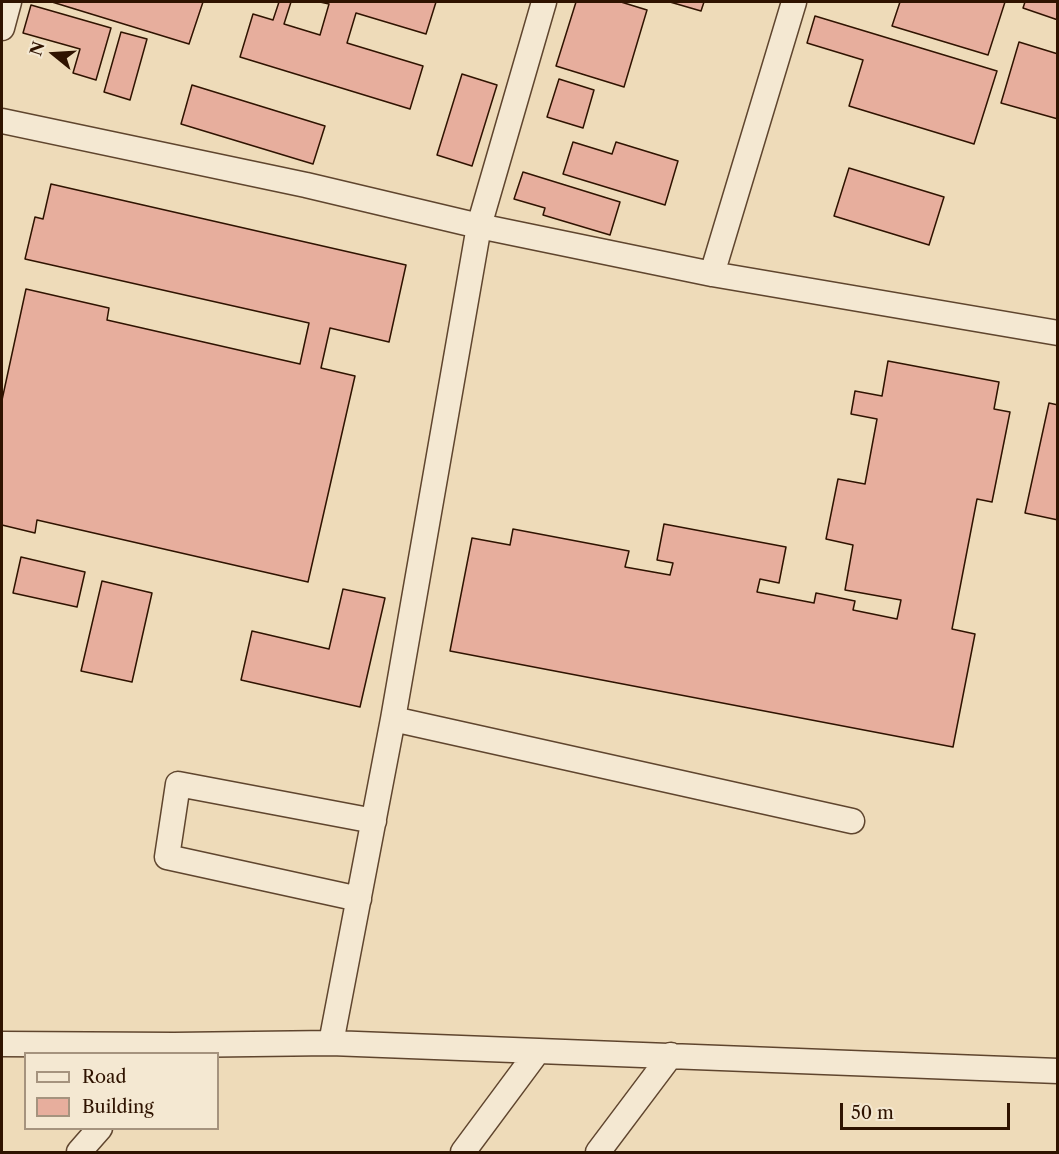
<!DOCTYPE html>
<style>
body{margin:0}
#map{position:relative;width:1059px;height:1154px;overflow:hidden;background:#eedbb9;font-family:"Libre Caslon Text",serif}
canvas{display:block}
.frame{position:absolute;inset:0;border:3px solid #2f1300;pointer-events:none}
.legend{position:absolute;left:24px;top:1052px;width:195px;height:78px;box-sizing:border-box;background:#f4e8d2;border:2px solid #a5937e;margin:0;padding:8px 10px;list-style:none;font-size:18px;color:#2f1300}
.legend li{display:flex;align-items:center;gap:12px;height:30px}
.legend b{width:30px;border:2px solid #a5937e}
.north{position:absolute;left:24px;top:24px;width:60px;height:60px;-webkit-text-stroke:4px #f4e8d2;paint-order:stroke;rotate:288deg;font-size:16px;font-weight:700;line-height:24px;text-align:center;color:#2f1300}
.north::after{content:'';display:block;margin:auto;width:21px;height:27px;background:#2f1300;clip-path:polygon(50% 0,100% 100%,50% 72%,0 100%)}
.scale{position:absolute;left:840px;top:1103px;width:170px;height:27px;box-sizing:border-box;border:3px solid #2f1300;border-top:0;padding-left:8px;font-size:18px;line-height:21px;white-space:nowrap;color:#2f1300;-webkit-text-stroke:4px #f4e8d2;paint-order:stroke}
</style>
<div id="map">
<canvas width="1059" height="1154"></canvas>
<div class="frame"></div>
<ul class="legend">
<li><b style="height:8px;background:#f4e8d2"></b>Road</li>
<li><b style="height:16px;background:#e7ae9d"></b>Building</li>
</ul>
<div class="north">N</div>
<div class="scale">50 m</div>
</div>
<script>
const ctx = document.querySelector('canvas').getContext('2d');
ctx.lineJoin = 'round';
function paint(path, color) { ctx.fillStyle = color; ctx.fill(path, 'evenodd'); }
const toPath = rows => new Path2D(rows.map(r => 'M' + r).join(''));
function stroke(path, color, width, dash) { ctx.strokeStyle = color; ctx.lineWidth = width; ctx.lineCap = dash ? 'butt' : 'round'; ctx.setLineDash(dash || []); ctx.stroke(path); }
const building = toPath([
 [52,2,203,2,189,44,52,2],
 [279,2,291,2,284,24,320,35,329,4,320,2,436,2,426,34,356,13,347,43,423,66,410,109,240,57,253,14,273,20,279,2],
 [576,2,621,2,647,10,624,87,556,66,576,2],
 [670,2,704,2,701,11,670,2],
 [900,2,1005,2,988,55,892,26,900,2],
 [1025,2,1058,2,1058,20,1023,8,1025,2],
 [31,5,111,28,96,80,73,73,80,49,23,33,31,5],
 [815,16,997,71,974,144,849,106,863,60,807,43,815,16],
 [121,32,147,39,130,100,104,92,121,32],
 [1019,42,1058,54,1058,119,1001,103,1019,42],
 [462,74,497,85,472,166,437,155,462,74],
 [559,79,594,90,583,128,547,117,559,79],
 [192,85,325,126,313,164,181,124,192,85],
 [573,142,612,154,616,142,678,161,665,205,563,174,573,142],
 [849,168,944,197,929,245,834,216,849,168],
 [523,172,620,202,610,235,543,215,545,208,514,199,523,172],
 [51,184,406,265,389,342,330,328,321,368,355,376,308,582,37,520,35,533,2,525,2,400,26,289,109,308,107,320,300,364,309,323,25,259,35,217,43,219,51,184],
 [888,361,999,382,994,409,1010,412,992,502,977,499,952,629,975,634,953,747,450,651,472,538,510,545,513,529,629,551,625,567,670,575,673,563,657,560,664,524,786,547,779,583,760,579,757,592,814,603,816,593,855,601,853,610,897,619,901,600,845,590,853,545,826,539,838,479,865,484,877,419,851,414,855,391,882,396,888,361],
 [1049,403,1058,405,1058,520,1025,513,1049,403],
 [21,557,85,572,77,607,13,593,21,557],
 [102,581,152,593,132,682,81,671,102,581],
 [343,589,385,598,360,707,241,680,252,631,329,649,343,589]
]);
paint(building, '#e7ae9d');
stroke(building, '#2f1300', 1.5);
const minor = toPath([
 [2,28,9,2],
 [2,121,306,185,479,226,712,274,1058,333],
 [712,274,794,2],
 [393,719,852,821],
 [359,899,167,857,178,784,374,821],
 [331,1043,393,719,479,226,544,2],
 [2,1044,174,1045,331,1043,1058,1071],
 [79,1152,100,1128],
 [463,1152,538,1051],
 [598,1152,671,1055]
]);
stroke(minor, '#5f452e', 27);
stroke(minor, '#f4e8d2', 24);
</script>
